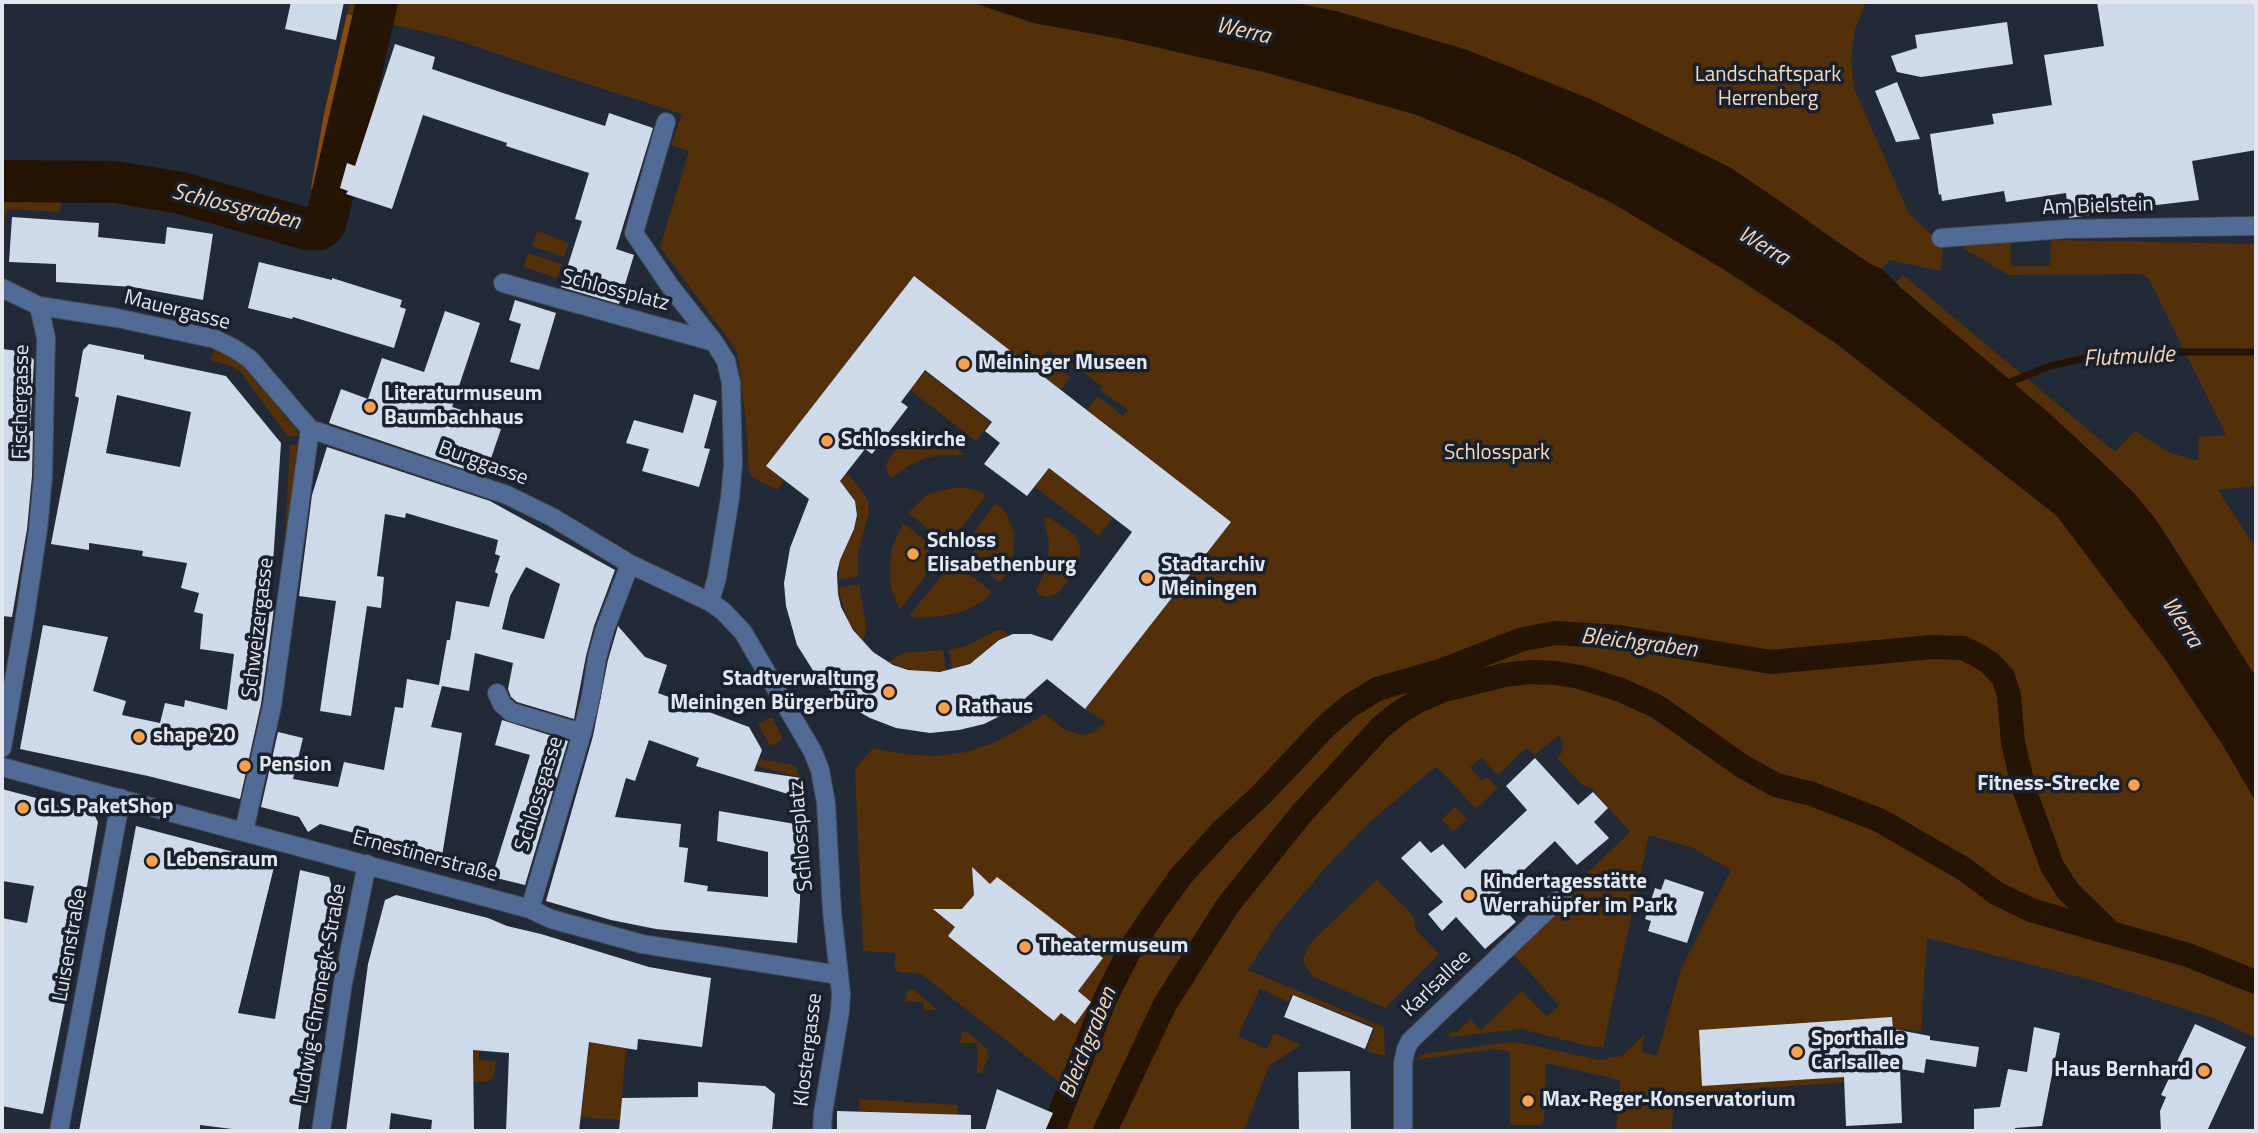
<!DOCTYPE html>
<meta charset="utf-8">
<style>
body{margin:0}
#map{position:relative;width:2258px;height:1133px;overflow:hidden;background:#222a37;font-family:"Titillium Web",sans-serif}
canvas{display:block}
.frame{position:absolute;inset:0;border:4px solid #e1e6ef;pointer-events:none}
</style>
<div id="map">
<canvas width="2258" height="1133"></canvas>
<div class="frame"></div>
</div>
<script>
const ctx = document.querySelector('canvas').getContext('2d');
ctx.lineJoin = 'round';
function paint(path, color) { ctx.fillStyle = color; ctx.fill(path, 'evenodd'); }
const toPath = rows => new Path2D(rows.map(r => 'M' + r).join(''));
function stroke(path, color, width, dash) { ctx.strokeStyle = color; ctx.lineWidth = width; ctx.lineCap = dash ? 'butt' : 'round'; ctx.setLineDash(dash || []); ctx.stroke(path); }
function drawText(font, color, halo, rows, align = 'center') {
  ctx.font = font + ' "Titillium Web",sans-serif'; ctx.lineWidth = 7; ctx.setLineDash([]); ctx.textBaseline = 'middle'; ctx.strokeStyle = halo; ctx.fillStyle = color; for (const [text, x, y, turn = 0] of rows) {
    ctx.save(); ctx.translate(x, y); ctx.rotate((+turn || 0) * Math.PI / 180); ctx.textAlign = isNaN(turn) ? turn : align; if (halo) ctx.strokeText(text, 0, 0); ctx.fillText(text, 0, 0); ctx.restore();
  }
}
paint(toPath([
 [350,2,971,2,1034,23,1121,39,1264,72,1414,114,1515,155,1614,204,1728,272,1837,344,2056,515,2050,414,1902,289,1896,282,1903,275,2115,452,2135,431,2168,452,2198,461,2199,437,2226,435,2149,279,2142,274,2009,275,1964,249,1971,240,2011,240,2011,266,2050,266,2051,240,2256,244,2256,486,2218,490,2256,548,2256,1038,2216,1019,2095,981,1927,938,1921,1032,1904,1029,1897,1078,1676,1095,1671,1131,1616,1131,1620,1080,1546,1063,1544,1118,1542,1125,1510,1125,1510,1052,1494,1049,1415,1060,1424,1054,1509,1042,1521,1043,1600,1060,1622,1056,1645,1034,1641,1052,1657,1056,1681,969,1731,870,1693,848,1649,835,1603,1047,1592,1047,1521,1029,1450,1037,1449,1033,1457,1032,1470,1019,1481,1030,1522,991,1547,1017,1559,1005,1513,954,1570,902,1570,889,1630,832,1591,788,1582,785,1557,758,1562,752,1563,744,1559,735,1535,755,1526,748,1498,775,1482,758,1470,767,1482,781,1487,777,1498,788,1476,809,1437,767,1430,771,1369,823,1327,866,1277,925,1248,970,1384,1027,1385,1056,1366,1051,1375,1027,1292,994,1288,1002,1260,988,1238,1036,1267,1049,1274,1033,1301,1045,1269,1066,1244,1131,1045,1131,1062,1084,921,974,899,972,895,968,895,953,863,951,855,769,873,748,901,754,935,756,967,752,998,741,1045,714,1065,730,1083,735,1094,732,1106,722,1085,709,1231,522,1087,410,1097,396,1123,416,1128,410,1101,390,1103,387,1077,368,1075,370,1048,350,1044,357,1070,377,1061,390,914,276,766,466,784,481,777,490,752,477,749,473,746,422,737,351,660,247,689,151,671,145,682,114,532,66,455,39,347,14],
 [1292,2,1866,2,1855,30,1851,58,1854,88,1909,214,1943,245,1941,271,1890,260,1882,269,1872,265,1731,168,1590,99,1467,50,1339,12],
 [2,169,124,170,166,174,229,187,224,228,186,215,133,206,62,199,60,212,7,209,2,232],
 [537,231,569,243,564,257,532,246],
 [528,253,562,264,557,278,524,267],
 [215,350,247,367,300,435,288,437,240,371,228,365,210,360],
 [925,371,990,422,976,441,910,390],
 [919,428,926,428,944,439,965,455,940,455,925,458,910,465,893,477,890,477,886,467,887,462,904,439,914,430],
 [302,443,290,538,285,537,290,445],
 [1049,468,1113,518,1099,536,1035,487],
 [847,473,863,492,868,501,869,512,858,552,858,577,838,579,840,560,854,530,858,515,855,500,840,481],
 [952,488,964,488,978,491,986,496,959,531,948,530,936,535,908,513,928,494],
 [996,503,1006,513,1014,533,1013,555,1006,575,1000,582,972,562,974,551,969,539],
 [1048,517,1075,535,1081,550,1079,566,1067,582,1058,593,1048,597,1039,595,1036,591,1048,563,1049,542,1044,519],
 [903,523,930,544,929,555,933,566,900,610,891,588,890,563,892,548],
 [965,571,992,592,983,601,965,611,944,616,921,618,909,616,943,574,953,575],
 [859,585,866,625,865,636,862,641,847,619,838,587],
 [998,630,1004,631,1008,635,998,640,970,664,952,670,949,650,966,646],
 [943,650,946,671,924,672,907,669,888,662,904,653],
 [772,717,783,739,770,746,758,724],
 [760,759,792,765,796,767,800,777,757,766],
 [1455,807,1467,819,1453,832,1442,819],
 [1377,880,1410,912,1414,918,1415,929,1439,954,1385,1008,1313,977,1304,963,1304,956,1313,940],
 [911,989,914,990,938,1010,924,1010,923,1002,905,1002,907,991],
 [962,1032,967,1032,987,1049,988,1058,982,1073,977,1073,977,1043,960,1043],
 [590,1042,626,1048,620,1120,581,1117],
 [460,1049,479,1050,479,1060,496,1062,495,1070,492,1079,486,1082,473,1082],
 [859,1099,958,1105,957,1115,859,1111]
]), '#532f0a');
paint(toPath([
 [347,14,367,18,324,199,317,197,311,188,324,114]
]), '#844b0a');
paint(toPath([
 [971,2,1292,2,1339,12,1467,50,1590,99,1731,168,1787,206,1834,240,1872,265,1882,269,1902,289,2050,414,2104,464,2133,492,2157,521,2256,677,2256,802,2222,744,2165,659,2056,515,1837,344,1728,272,1614,204,1515,155,1414,114,1264,72,1121,39,1034,23]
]), '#251303');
stroke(toPath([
 [2003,385,2050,366,2090,357,2185,352,2256,352]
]), '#251303', 7);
stroke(toPath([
 [1053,1131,1105,999,1131,948,1153,915,1181,876,1221,832,1262,794,1325,727,1348,707,1377,689,1443,670,1523,639,1556,633,1619,637,1771,662,1932,647,1963,648,1977,655,1990,663,2003,677,2009,695,2013,743,2024,789,2052,866,2068,891,2111,933,2188,955,2256,982],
 [1105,1131,1165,1004,1228,905,1302,813,1381,727,1400,712,1418,701,1444,690,1504,675,1531,672,1556,673,1580,677,1621,690,1658,707,1742,766,1776,785,1812,794,1879,820,1964,869,1996,893,2031,910,2106,932]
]), '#251303', 24);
stroke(toPath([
 [2,181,114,182,181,193,307,229,319,229,325,224,331,201,377,2]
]), '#251303', 42);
paint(toPath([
 [291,2,344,2,336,40,285,29],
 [2097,2,2256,2,2256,150,2192,161,2199,200,2089,213,2090,215,2069,218,2066,193,2006,202,2004,191,1942,201,1941,194,1939,195,1930,134,1994,124,1992,114,2052,105,2044,55,2104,46],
 [2007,22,2013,64,1921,77,1897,72,1891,56,1917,48,1915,35],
 [395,44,435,57,432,69,503,93,605,126,609,113,653,128,616,249,634,255,619,304,561,287,582,221,575,219,589,173,506,146,507,143,423,115,392,209,346,194,348,191,340,188,347,163,355,166],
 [1897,82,1920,139,1896,142,1875,91],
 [12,217,99,223,98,237,165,244,167,227,213,234,203,300,133,287,56,282,56,264,9,262],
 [259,262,332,280,332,278,402,300,400,307,406,309,394,348,293,317,292,319,248,308],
 [914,276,1231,522,1085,709,1047,679,1012,710,984,724,959,730,930,733,896,728,870,718,840,701,814,672,797,645,786,606,784,583,790,548,809,499,766,466],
 [925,370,992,422,985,431,1000,443,984,464,1027,496,1049,468,1132,532,1052,641,1031,634,1013,634,999,640,970,664,940,672,908,670,893,665,873,652,853,630,841,607,838,594,837,573,840,560,854,529,857,515,855,501,840,481,865,449,872,454,908,407,901,402],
 [515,300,556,313,539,370,510,362,521,324,509,320],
 [445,311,480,323,452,407,499,422,497,428,501,429,485,476,329,423,341,389,368,399,382,358,424,372],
 [89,344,144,355,144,359,226,376,281,443,270,608,274,608,261,704,240,799,148,776,20,749,43,625,108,637,93,691,126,701,122,715,160,723,165,703,184,707,185,700,227,710,234,654,200,649,203,614,194,612,199,593,181,588,187,563,142,556,143,551,89,543,89,550,51,544,79,398,75,396,83,350],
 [117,395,191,412,180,467,106,453],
 [2,349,26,352,34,360,30,431,33,431,32,476,27,529,12,617,2,616],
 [694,394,717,401,704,448,710,449,699,487,642,471,649,449,626,443,634,420,683,433],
 [327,447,490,501,615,570,594,626,586,656,574,719,517,702,511,697,508,689,513,663,475,653,469,691,442,686,431,727,462,733,442,856,320,824,308,832,299,817,261,807,278,732,303,738,293,779,338,787,344,762,384,770,395,707,403,708,407,679,439,685,447,640,450,640,456,601,489,607,498,574,495,572,500,556,495,554,498,540,406,513,405,518,385,514,377,576,384,577,381,608,367,606,351,716,320,711,336,601,299,596,312,495],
 [526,567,560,584,544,639,502,629,510,596],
 [618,626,645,657,667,665,658,693,749,727,762,750,754,771,801,778,801,798,696,766,699,758,649,740,635,781,626,778,615,817,681,824,679,847,688,848,684,882,708,886,707,891,768,897,768,852,717,841,719,811,801,825,800,900,797,943,656,929,611,920,546,901,593,736,608,660],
 [502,720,568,741,525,885,492,877,530,755,495,745],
 [1535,758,1578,805,1593,792,1608,808,1594,822,1609,838,1577,865,1555,841,1494,898,1516,922,1485,949,1456,917,1442,931,1428,914,1443,902,1401,858,1420,841,1431,853,1443,844,1465,869,1527,810,1506,786],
 [2,789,93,813,98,822,79,933,43,1114,2,1106,2,918,27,923,34,886,2,881],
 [136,826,275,863,238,1013,275,1019,300,870,329,877,332,887,298,1131,248,1131,200,1125,200,1131,79,1131],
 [972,867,990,884,997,877,1103,958,1078,991,1091,1002,1075,1024,1061,1013,1054,1021,948,936,955,927,933,909,962,909,974,895],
 [1665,879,1704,892,1687,943,1648,931,1651,921,1645,919,1655,888,1661,890],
 [396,895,488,918,507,926,541,934,649,967,711,978,702,1047,638,1039,637,1050,589,1042,579,1131,506,1131,509,1053,473,1050,474,1131,431,1131,432,1120,391,1113,389,1131,346,1131,368,964,385,900],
 [1293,995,1373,1028,1365,1049,1284,1017],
 [1892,1017,1893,1029,1930,1036,1930,1040,1979,1047,1976,1067,1926,1059,1924,1073,1900,1069,1902,1123,1846,1126,1844,1077,1702,1086,1699,1030],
 [2195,1024,2246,1047,2207,1131,2161,1131,2160,1111,2166,1097,2161,1095],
 [2034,1027,2060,1033,2042,1126,2015,1128,2015,1131,1974,1131,1974,1109,2000,1107,2008,1069,2027,1072],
 [1350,1071,1351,1129,1299,1129,1298,1072],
 [698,1082,765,1086,775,1094,772,1131,619,1131,622,1098,698,1097],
 [997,1089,1053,1113,1045,1131,985,1131],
 [837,1111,971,1115,971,1131,837,1131]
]), '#ced9ea');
const street = toPath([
 [666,122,634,233,670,286,714,342,726,361,731,383,733,464,730,498,717,577,710,602],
 [1941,238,2066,229,2256,226],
 [503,283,714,342],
 [2,288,39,306,117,318,215,339,233,348,250,359,310,429],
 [310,429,507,495,552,517,630,564,710,602,723,611,743,632,813,752,820,770,826,803,832,912,841,993,840,1011,823,1113,822,1131],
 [497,693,502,704,511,712,582,733],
 [2,748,24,623,38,530,43,477,46,338,39,306],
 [2,767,530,909,551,919,642,944,839,975],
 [244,831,272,706,310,429],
 [530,909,582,733,591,696,597,658,605,629,630,564],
 [59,1131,121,798],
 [321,1131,343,983,367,864],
 [1403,1131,1403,1063,1406,1049,1410,1041,1562,896]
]);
stroke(street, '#414854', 20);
stroke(street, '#516b96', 18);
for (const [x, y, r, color] of [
 [964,364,7,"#f9a04c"],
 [370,407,7,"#f9a04c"],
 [827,441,7,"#f9a04c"],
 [913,554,7,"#f9a04c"],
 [1147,578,7,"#f9a04c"],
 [889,692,7,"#f9a04c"],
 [944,708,7,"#f9a04c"],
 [139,737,7,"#f9a04c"],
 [245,766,7,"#f9a04c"],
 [2134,785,7,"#f9a04c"],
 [23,808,7,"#f9a04c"],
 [152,861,7,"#f9a04c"],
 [1469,895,7,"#f9a04c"],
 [1025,947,7,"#f9a04c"],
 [1797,1052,7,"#f9a04c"],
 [2204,1071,7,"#f9a04c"],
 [1528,1101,7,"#f9a04c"]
]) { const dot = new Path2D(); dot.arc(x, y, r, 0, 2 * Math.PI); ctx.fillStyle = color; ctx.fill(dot); stroke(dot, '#19212d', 2.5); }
drawText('21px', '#fcd9bd', '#19212d', [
 ["Landschaftspark",1768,76],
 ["Herrenberg",1768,100],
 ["Schlosspark",1497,454]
]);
drawText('21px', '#e1e6ef', '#19212d', [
 ["Am Bielstein",2098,207,-2],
 ["Schlossplatz",615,291,15],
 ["Mauergasse",177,311,14],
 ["Fischergasse",22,402,-89],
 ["Burggasse",483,464,20],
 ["Schweizergasse",259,628,-83],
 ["Schlossgasse",540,794,-73],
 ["Schlossplatz",802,836,-95],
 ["Ernestinerstraße",425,857,15],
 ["Luisenstraße",71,945,-80],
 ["Karlsallee",1437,984,-44],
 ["Ludwig-Chronegk-Straße",321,994,-80],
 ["Klostergasse",809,1050,-83]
]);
drawText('bold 21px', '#e1e6ef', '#19212d', [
 ["Meininger Museen",978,364],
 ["Literaturmuseum",384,395],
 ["Baumbachhaus",384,419],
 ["Schlosskirche",841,441],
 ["Schloss",927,542],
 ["Elisabethenburg",927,566],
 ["Stadtarchiv",1161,566],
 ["Meiningen",1161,590],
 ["Stadtverwaltung",875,680,"right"],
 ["Meiningen Bürgerbüro",875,704,"right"],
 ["Rathaus",958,708],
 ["shape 20",153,737],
 ["Pension",259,766],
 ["Fitness-Strecke",2120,785,"right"],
 ["GLS PaketShop",37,808],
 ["Lebensraum",166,861],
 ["Kindertagesstätte",1483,883],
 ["Werrahüpfer im Park",1483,907],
 ["Theatermuseum",1039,947],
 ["Sporthalle",1811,1040],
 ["Carlsallee",1811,1064],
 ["Haus Bernhard",2190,1071,"right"],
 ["Max-Reger-Konservatorium",1542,1101]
], 'left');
drawText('italic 23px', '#f8d5b9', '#19212d', [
 ["Werra",1243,32,13],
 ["Schlossgraben",236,208,14],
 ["Werra",1763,247,31],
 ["Flutmulde",2129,358,-3],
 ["Werra",2181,623,57],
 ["Bleichgraben",1639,644,7],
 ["Bleichgraben",1089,1043,-68]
]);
</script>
